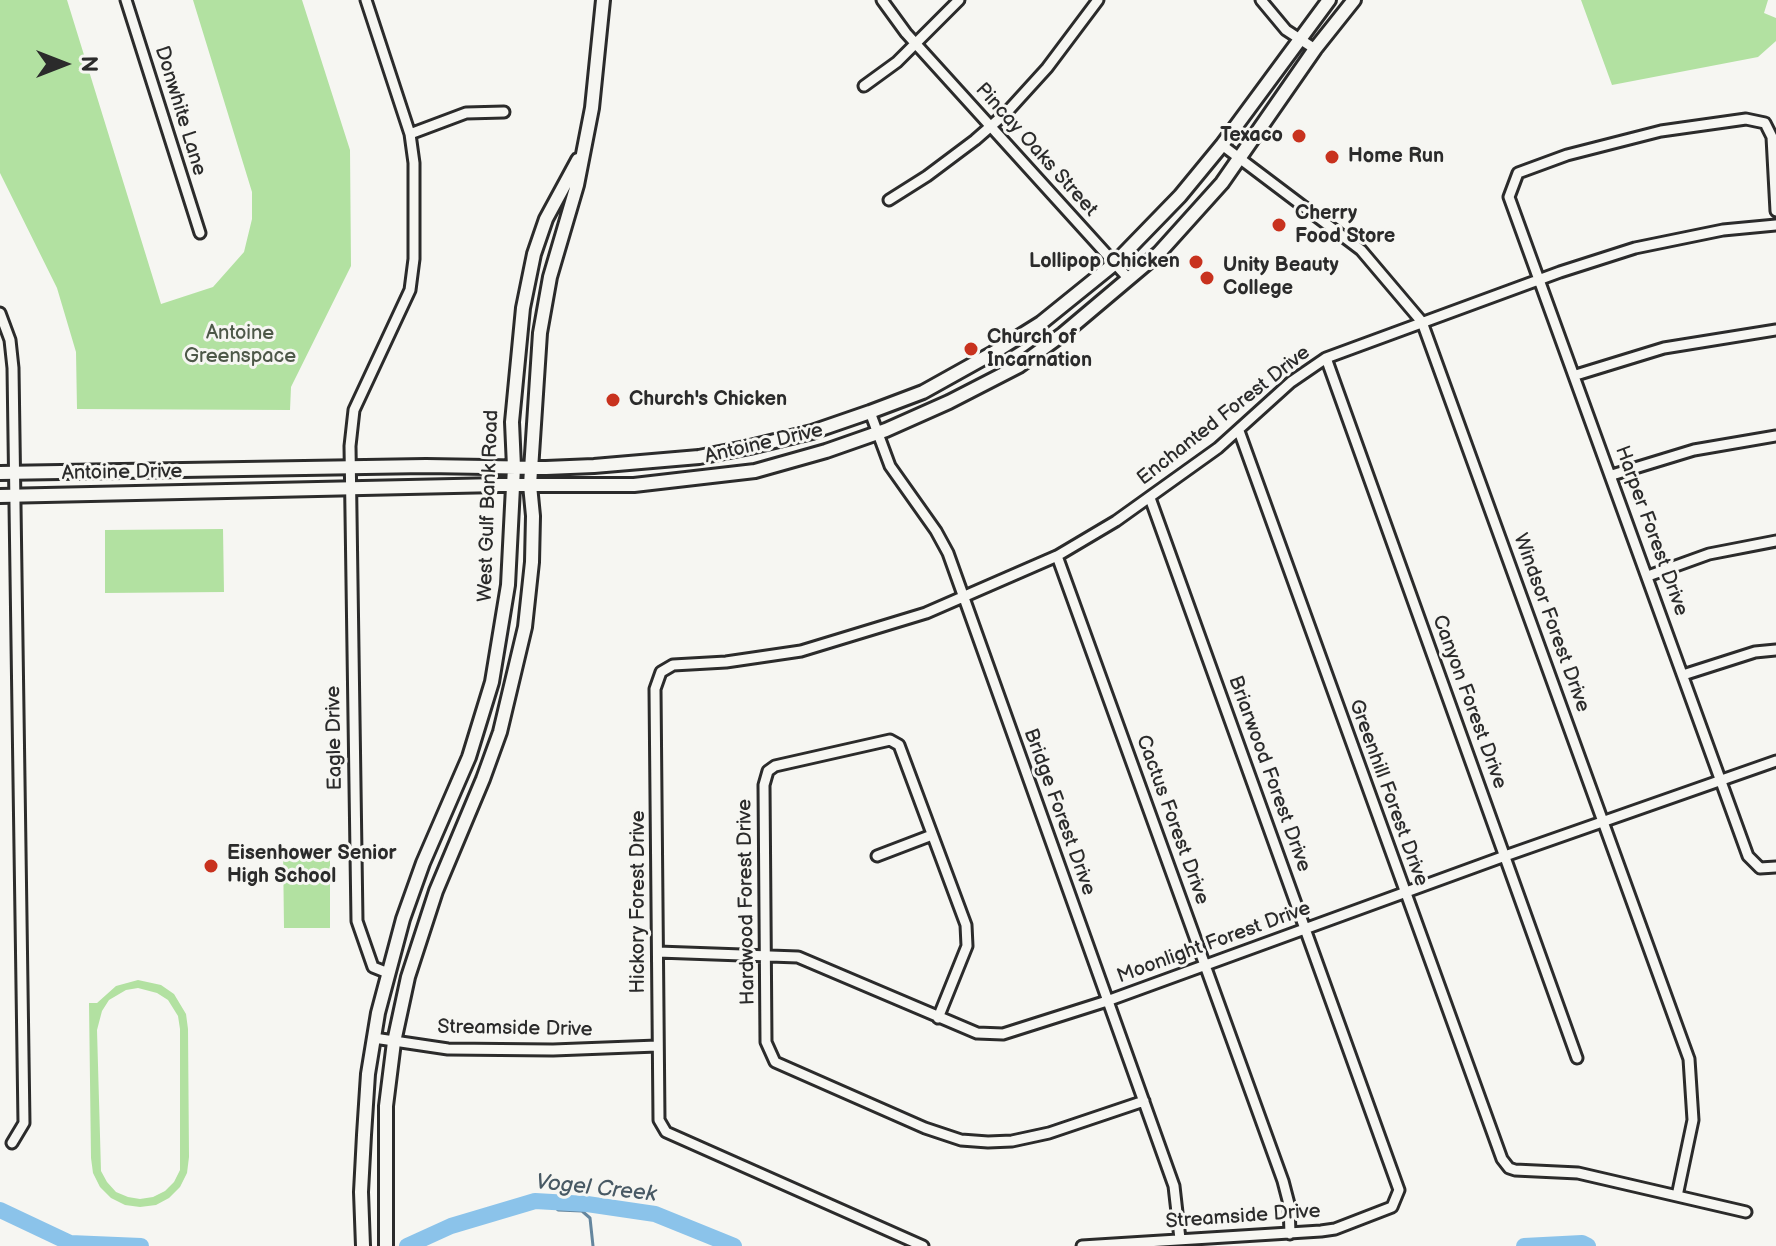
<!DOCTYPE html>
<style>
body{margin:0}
#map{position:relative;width:1776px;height:1246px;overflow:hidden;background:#f6f6f2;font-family:"Balsamiq Sans",sans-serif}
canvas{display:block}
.north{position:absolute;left:24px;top:24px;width:80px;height:80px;-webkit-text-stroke:6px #f6f6f2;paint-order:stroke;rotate:90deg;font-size:22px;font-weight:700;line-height:32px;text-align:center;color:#2b2b2b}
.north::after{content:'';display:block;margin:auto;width:28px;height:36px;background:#2b2b2b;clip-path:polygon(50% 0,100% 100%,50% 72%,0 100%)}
</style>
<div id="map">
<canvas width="1776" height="1246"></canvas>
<div class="north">N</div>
</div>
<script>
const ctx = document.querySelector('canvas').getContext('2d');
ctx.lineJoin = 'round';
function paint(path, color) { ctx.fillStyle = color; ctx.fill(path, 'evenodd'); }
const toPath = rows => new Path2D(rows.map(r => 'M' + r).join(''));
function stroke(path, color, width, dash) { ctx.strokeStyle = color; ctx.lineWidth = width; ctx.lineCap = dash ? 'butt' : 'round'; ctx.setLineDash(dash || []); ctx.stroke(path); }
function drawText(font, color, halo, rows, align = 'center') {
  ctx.font = font + ' "Balsamiq Sans",sans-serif'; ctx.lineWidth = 6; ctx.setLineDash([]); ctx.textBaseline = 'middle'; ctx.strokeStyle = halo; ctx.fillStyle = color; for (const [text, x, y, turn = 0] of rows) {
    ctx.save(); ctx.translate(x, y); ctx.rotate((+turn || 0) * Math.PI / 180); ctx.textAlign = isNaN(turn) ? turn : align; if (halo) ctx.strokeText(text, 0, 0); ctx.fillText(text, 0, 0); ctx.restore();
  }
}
paint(toPath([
 [0,0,67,0,161,304,213,287,244,252,252,219,252,192,193,0,302,0,350,150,351,266,291,387,290,410,77,409,76,352,57,288,0,173],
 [1581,0,1768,0,1764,13,1776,18,1776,41,1758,57,1612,85],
 [223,529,224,592,105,593,105,530],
 [330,847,330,928,284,928,283,848],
 [138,980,161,985,174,994,186,1014,188,1029,189,1157,187,1173,180,1187,169,1198,156,1205,140,1207,125,1205,111,1198,100,1187,93,1173,91,1158,89,1003,97,1003,116,986],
 [138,988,157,993,168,1000,178,1016,180,1029,180,1170,174,1182,165,1191,153,1197,140,1199,128,1197,116,1192,107,1182,101,1171,97,1030,102,1011,109,1000,126,990]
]), '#b2e1a1');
stroke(toPath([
 [549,1202,558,1210,582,1211,590,1218,593,1246]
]), '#65869e', 3);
stroke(toPath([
 [0,1210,70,1243,141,1246],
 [407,1246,451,1226,535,1201,587,1204,655,1214,734,1246],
 [1524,1246,1582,1243,1588,1246]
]), '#8bc3ea', 16);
const street = toPath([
 [126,0,200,233],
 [366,0,410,134,414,163,414,259,410,290,354,410,350,446,357,921,373,967,388,973],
 [882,0,906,33,1128,278],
 [1261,0,1286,30,1315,49],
 [864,86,897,62,959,0],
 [410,134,466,113,504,112],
 [1222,145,1361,250,1422,322,1689,1059,1693,1120,1677,1196],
 [889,200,927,176,975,140,1007,112,1047,68,1098,0],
 [1776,211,1772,137,1765,123,1746,119,1661,131,1567,155,1518,173,1509,197,1748,856,1760,868,1776,867],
 [0,313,10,340,13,368,24,1123,12,1143],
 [1326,358,1577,1058],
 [1576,375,1664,348,1776,330],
 [870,412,890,466,936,531,948,553,1174,1186,1180,1239],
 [1239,431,1502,1159,1509,1168,1515,1170,1578,1173,1746,1212],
 [1612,475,1694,450,1776,436],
 [1057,556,1283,1181,1289,1204,1290,1234],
 [1648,576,1709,554,1776,541],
 [1683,675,1755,652,1776,650],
 [877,856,932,835],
 [658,952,798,957,977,1033,1003,1034,1107,1001,1505,856,1776,761],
 [938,1018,967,946,966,925,899,745,890,740,775,766,768,771,764,785,766,1042,775,1062,925,1128,961,1140,988,1142,1012,1141,1049,1133,1144,1101],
 [374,1038,448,1049,553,1050,657,1046],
 [923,1246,666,1132,659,1120,655,689,661,672,673,665,726,662,801,651,926,613,1057,556,1116,521,1218,448,1291,382,1326,358,1560,272,1635,248,1723,230,1776,225],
 [1082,1246,1321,1231,1335,1229,1392,1207,1399,1190,1150,498]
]);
const secondary = toPath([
 [0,473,426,466,546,468,594,466,699,457,750,447,812,432,870,412,923,392,993,353,1041,323,1114,264,1180,196,1222,145,1329,0],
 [0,496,499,485,634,485,755,471,826,451,886,430,949,402,1019,366,1063,334,1159,253,1222,183,1315,49,1354,0],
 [363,1246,361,1192,364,1135,368,1074,378,1013,403,919,423,863,469,757,492,682,508,585,514,467,512,422,523,308,534,254,546,219,578,160],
 [386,1246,386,1106,394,1042,408,977,436,891,483,779,500,732,525,627,532,562,533,516,530,485,540,333,550,277,577,185,592,108,603,0]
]);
stroke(street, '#2b2b2b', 15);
stroke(secondary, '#2b2b2b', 18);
stroke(street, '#f6f6f2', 9);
stroke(secondary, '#f6f6f2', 12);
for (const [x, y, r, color] of [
 [1299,136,8,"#c8321e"],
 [1332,157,8,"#c8321e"],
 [1279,225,8,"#c8321e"],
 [1196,262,8,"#c8321e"],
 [1207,278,8,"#c8321e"],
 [971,349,8,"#c8321e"],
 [613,400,8,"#c8321e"],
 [211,866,8,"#c8321e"]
]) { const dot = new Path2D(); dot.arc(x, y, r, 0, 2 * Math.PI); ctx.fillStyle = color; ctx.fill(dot); stroke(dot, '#f6f6f2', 3); }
drawText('20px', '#2b2b2b', '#f6f6f2', [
 ["Donwhite Lane",180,111,73],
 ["Pincay Oaks Street",1036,150,48],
 ["Enchanted Forest Drive",1224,416,-38],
 ["Antoine Drive",764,444,-13],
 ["Antoine Drive",122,473,-1],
 ["West Gulf Bank Road",489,506,-88],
 ["Harper Forest Drive",1651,531,70],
 ["Windsor Forest Drive",1551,623,70],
 ["Canyon Forest Drive",1469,702,70],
 ["Eagle Drive",335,738,-91],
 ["Briarwood Forest Drive",1269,774,70],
 ["Greenhill Forest Drive",1388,793,70],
 ["Bridge Forest Drive",1059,812,70],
 ["Cactus Forest Drive",1172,820,70],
 ["Hickory Forest Drive",639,902,-90],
 ["Hardwood Forest Drive",747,902,-91],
 ["Moonlight Forest Drive",1214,943,-20],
 ["Streamside Drive",515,1029,1],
 ["Streamside Drive",1243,1217,-4]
]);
drawText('bold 20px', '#2b2b2b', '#f6f6f2', [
 ["Texaco",1283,136,"right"],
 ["Home Run",1348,157],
 ["Cherry",1295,214],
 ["Food Store",1295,237],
 ["Lollipop Chicken",1180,262,"right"],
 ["Unity Beauty",1223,266],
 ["College",1223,289],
 ["Church of",987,338],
 ["Incarnation",987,361],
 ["Church's Chicken",629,400],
 ["Eisenhower Senior",227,854],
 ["High School",227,877]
], 'left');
drawText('20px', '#4d5848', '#f6f6f2', [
 ["Antoine",240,334],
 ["Greenspace",240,357]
]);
drawText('italic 22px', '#485964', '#f6f6f2', [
 ["Vogel Creek",596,1189,6]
]);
</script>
